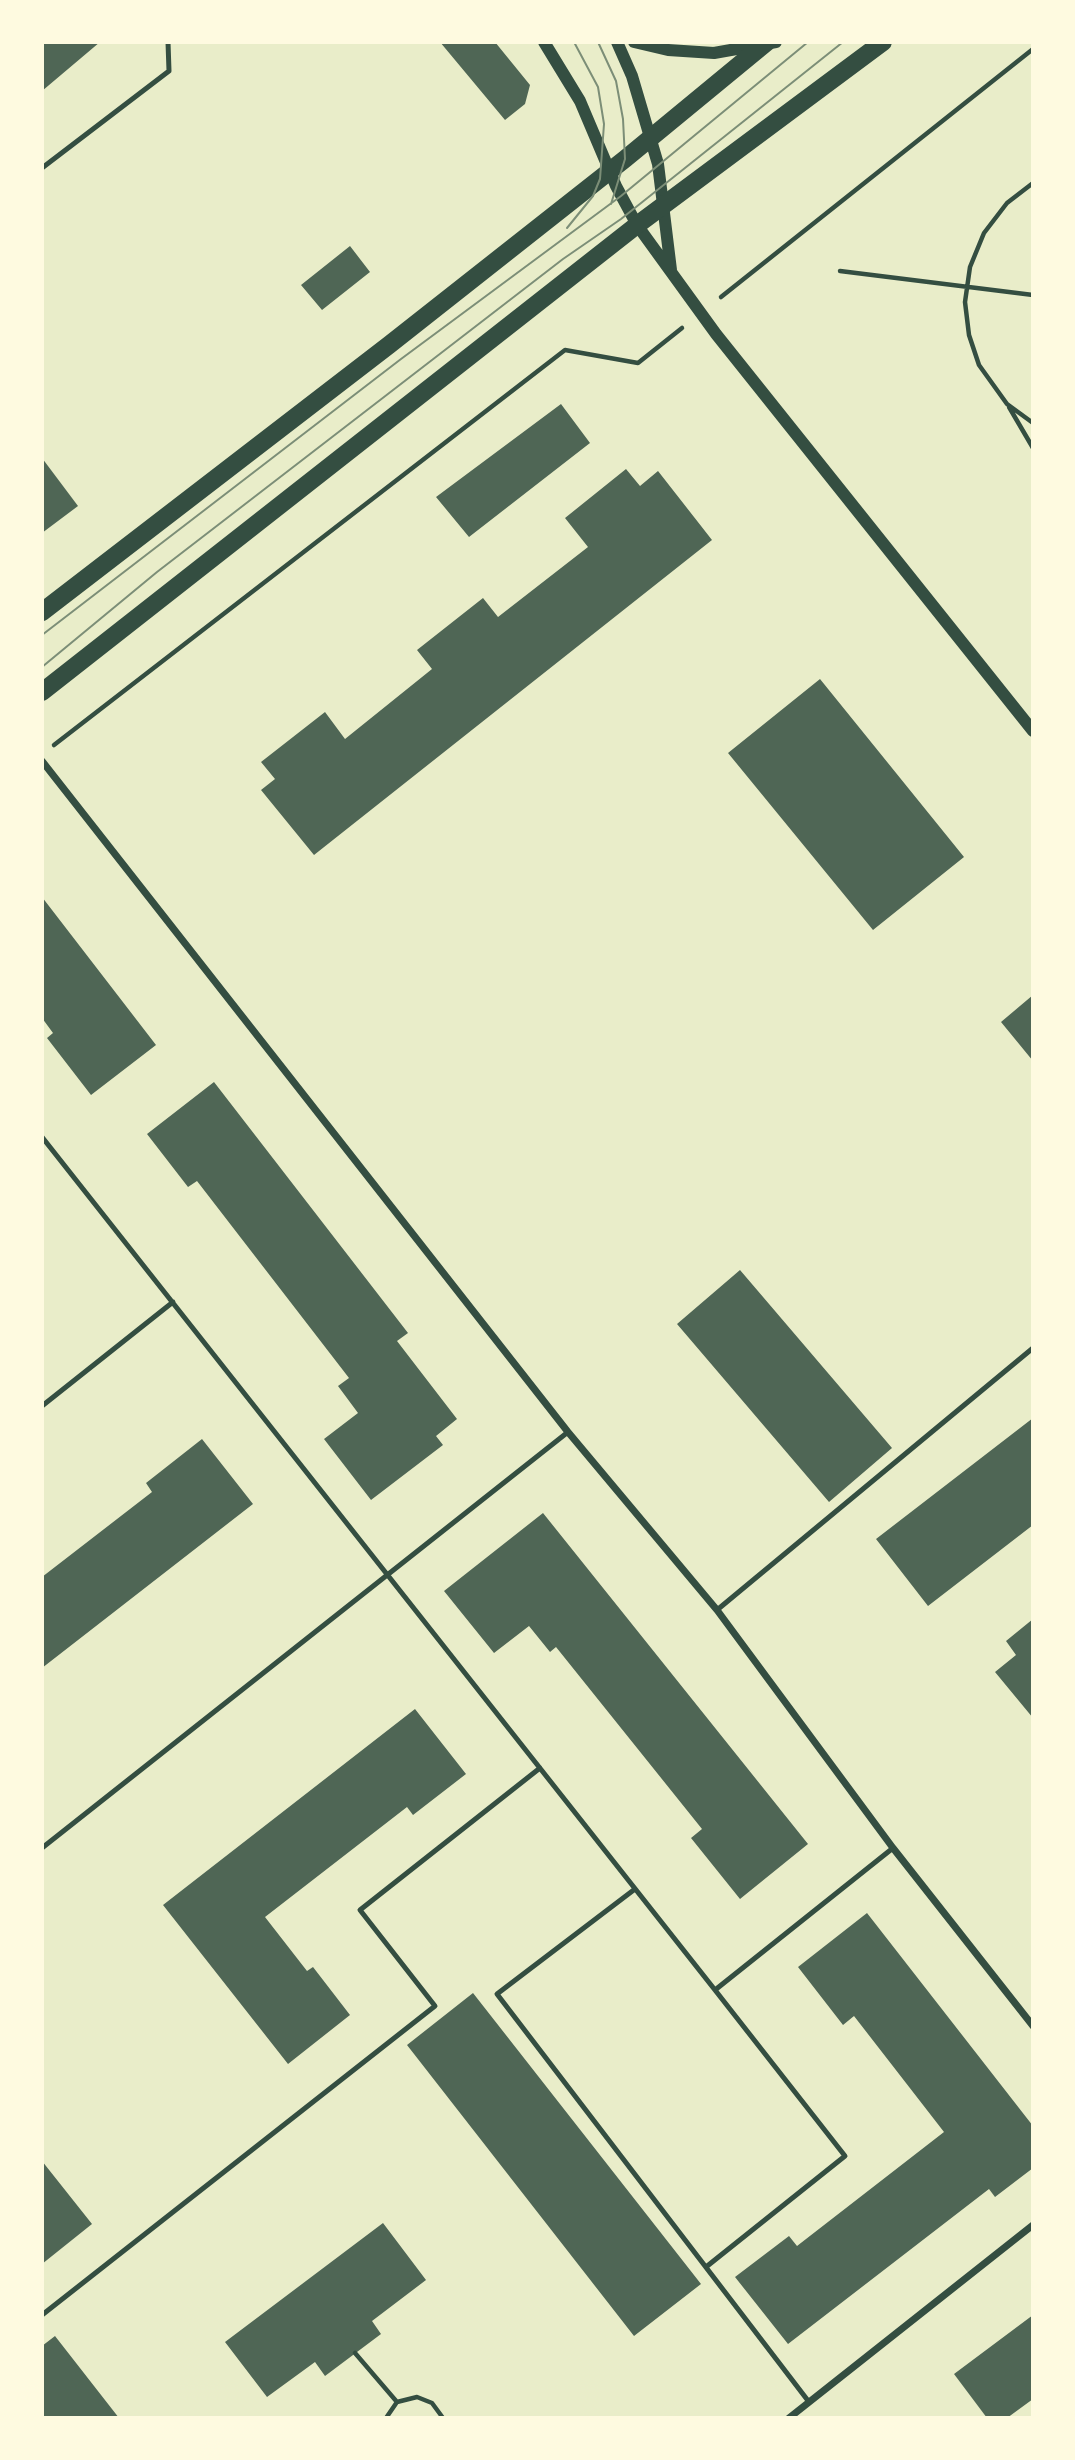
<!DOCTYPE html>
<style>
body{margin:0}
#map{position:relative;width:1075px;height:2460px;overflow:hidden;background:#e9edc9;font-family:"Nunito Sans",sans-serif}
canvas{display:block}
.frame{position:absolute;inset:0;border:44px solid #fefae0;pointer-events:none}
</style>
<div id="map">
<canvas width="1075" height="2460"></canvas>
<div class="frame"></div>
</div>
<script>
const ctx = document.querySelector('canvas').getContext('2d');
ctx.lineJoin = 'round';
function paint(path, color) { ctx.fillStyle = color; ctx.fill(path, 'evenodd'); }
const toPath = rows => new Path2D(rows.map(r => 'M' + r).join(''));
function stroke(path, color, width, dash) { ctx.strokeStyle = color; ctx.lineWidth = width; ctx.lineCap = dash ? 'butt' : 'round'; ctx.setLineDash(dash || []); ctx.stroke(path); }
paint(toPath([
 [42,42,100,42,42,91],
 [440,42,495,42,530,85,525,104,505,120],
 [350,246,370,272,322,310,301,285],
 [561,404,590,443,469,537,436,497],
 [42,458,78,506,42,533],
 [626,469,640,486,658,471,712,540,314,855,261,790,275,779,261,762,325,712,345,739,432,669,417,650,483,598,498,617,588,547,565,518],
 [820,679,964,857,873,930,728,753],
 [42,897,156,1045,91,1095,47,1038,53,1033,42,1018],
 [1033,995,1033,1061,1001,1022],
 [214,1082,408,1333,397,1341,457,1419,436,1436,443,1445,371,1500,324,1439,358,1413,338,1386,349,1378,197,1181,188,1187,147,1134],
 [740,1270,892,1448,829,1502,677,1324],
 [1033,1418,1033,1525,928,1606,876,1539],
 [202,1439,253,1504,42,1668,42,1577,152,1492,146,1483],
 [543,1513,808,1844,740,1899,691,1838,702,1829,556,1647,550,1652,529,1626,494,1653,444,1591],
 [1033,1619,1033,1718,995,1672,1016,1655,1006,1641],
 [415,1709,466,1774,413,1815,407,1807,265,1917,307,1971,313,1967,350,2015,288,2064,163,1905],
 [867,1913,1033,2126,1033,2168,995,2197,989,2189,788,2344,735,2277,789,2236,797,2246,944,2132,854,2016,843,2025,798,1967],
 [473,1993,701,2284,634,2336,407,2045],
 [42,2161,92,2224,42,2264],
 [383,2223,426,2280,372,2321,381,2334,325,2376,315,2362,267,2397,225,2342],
 [1033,2315,1033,2399,1007,2418,987,2418,954,2374],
 [55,2336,119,2418,42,2418,42,2346]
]), '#4f6655');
stroke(toPath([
 [1033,183,1007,203,984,233,970,267,965,302,969,335,979,365,1007,404,1033,423],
 [840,271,1033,295],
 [721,297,1033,49],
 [1009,407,1033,448],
 [54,745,565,350,638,363,682,328],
 [355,2353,397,2402],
 [386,2418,397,2402,417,2397,432,2403,443,2418]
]), '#344e41', 4.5);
stroke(toPath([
 [42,168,169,71,168,42],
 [42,1137,715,1990,893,1848],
 [42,1406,173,1302],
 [717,1610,1033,1348],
 [42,1848,568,1432],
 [635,1889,497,1994,809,2402],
 [706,2267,845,2156,715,1990],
 [42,2315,435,2006,360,1910,540,1768]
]), '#344e41', 5);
stroke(toPath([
 [42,761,568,1432,717,1610,893,1848,1033,2026],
 [789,2418,1033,2225]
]), '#344e41', 7);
stroke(toPath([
 [544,42,580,101,616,186,637,225,716,334,1033,731],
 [617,42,632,76,658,164,671,270],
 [634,42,668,50,714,53,776,42]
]), '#344e41', 12);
stroke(toPath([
 [42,612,389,345,625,159,767,42],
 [42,692,637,225,883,42]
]), '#344e41', 18);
stroke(toPath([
 [598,42,616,81,623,119,625,159,611,204],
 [567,228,593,196,600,179,604,124,598,87,574,42],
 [42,635,401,359,621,196,808,42],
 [42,667,157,572,563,259,621,219,843,42]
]), '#7c8e77', 2);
</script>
